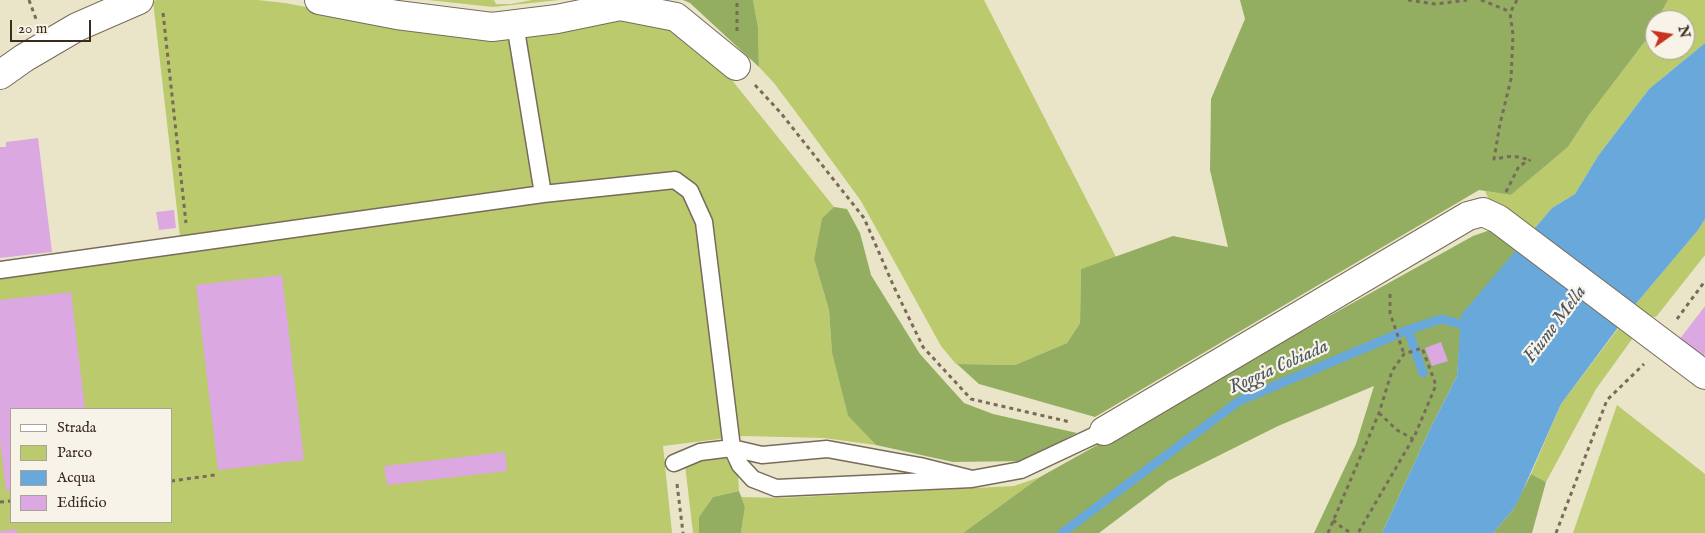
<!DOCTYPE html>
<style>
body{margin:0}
#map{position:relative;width:1705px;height:533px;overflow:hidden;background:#eae5c8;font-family:"IM FELL English",serif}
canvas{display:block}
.legend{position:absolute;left:10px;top:408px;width:162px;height:115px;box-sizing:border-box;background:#f7f3e8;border:1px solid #aca397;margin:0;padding:6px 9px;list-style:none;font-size:15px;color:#3b2a1e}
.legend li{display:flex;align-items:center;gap:10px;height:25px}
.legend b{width:25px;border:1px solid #aca397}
.north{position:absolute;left:1645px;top:10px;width:50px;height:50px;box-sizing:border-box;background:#f7f3e8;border:1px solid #aca397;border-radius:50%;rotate:77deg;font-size:14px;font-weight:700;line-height:20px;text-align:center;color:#3b2a1e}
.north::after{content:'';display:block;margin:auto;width:18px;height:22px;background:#c8321e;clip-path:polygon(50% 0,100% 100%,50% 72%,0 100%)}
.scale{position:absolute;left:10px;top:20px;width:81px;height:22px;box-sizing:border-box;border:2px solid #3b2a1e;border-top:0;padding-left:6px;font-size:15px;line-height:18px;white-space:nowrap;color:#3b2a1e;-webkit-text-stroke:4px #f7f3e8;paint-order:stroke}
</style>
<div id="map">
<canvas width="1705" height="533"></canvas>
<ul class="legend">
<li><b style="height:6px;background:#fff"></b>Strada</li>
<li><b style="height:14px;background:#baca6c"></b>Parco</li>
<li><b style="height:14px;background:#68a8db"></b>Acqua</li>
<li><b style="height:14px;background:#dba8e2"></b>Edificio</li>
</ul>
<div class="north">N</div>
<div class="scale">20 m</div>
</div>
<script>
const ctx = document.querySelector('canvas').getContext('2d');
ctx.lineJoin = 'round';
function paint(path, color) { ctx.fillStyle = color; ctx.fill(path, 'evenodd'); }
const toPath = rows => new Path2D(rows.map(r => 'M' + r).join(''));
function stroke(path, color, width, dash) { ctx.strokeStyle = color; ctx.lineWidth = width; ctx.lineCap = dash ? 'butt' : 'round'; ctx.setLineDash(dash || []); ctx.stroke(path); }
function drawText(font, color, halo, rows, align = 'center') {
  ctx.font = font + ' "IM FELL English",serif'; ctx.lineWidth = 4.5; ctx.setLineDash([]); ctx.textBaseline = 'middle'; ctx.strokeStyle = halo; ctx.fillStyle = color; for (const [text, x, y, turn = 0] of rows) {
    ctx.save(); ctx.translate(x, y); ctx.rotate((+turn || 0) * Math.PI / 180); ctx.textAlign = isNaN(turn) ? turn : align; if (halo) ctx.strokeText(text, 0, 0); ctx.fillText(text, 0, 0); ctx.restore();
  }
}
paint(toPath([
 [157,0,258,0,285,3,374,20,616,17,674,30,727,74,834,207,822,218,814,259,829,310,832,353,848,416,876,445,824,438,743,436,663,446,672,533,0,533,0,261,180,236,153,1],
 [11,409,171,409,171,522,11,522],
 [428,0,494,0,496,4,511,4,532,0,559,0,493,7],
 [753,0,984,0,1116,257,1081,269,1080,323,1067,343,1015,365,956,364,941,346,861,201,807,127,774,83,759,67,758,27],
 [1668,0,1705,0,1705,43,1649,89,1598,156,1575,194,1552,208,1530,234,1490,202,1485,191,1511,195,1568,147,1589,115,1646,40,1655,23,1655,50,1685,50,1685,20,1657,20],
 [1705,219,1705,255,1656,317,1647,316,1634,306,1699,229],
 [1623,322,1635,335,1596,389,1546,482,1531,474,1561,404],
 [1617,405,1705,474,1705,533,1573,533],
 [710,455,725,457,738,476,739,491,713,497,699,517,699,533,693,533,685,465],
 [1040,477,963,533,741,533,745,507,741,497,781,498,1014,486]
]), '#baca6c');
paint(toPath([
 [683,0,753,0,758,27,759,67,690,3],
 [1240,0,1668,0,1657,20,1655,20,1655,23,1646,40,1589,115,1568,147,1511,195,1479,190,1095,417,979,384,957,364,1015,365,1067,343,1080,323,1081,269,1173,236,1228,247,1210,170,1211,99,1245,19],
 [834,207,847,209,860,233,871,275,920,354,964,403,993,414,1077,433,1025,461,953,462,876,445,848,416,832,353,829,310,814,259,822,218],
 [1496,228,1520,245,1459,352,1457,376,1431,427,1382,533,1314,533,1356,444,1374,386,1278,426,1168,481,1099,533,963,533,1040,477,1473,236],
 [1531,474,1546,482,1532,533,1493,533,1513,510],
 [739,491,745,507,741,533,699,533,699,517,713,497]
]), '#93ae60');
paint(toPath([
 [1705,43,1705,219,1699,229,1634,306,1561,404,1519,499,1513,510,1493,533,1382,533,1431,427,1457,376,1461,315,1552,208,1575,194,1598,156,1649,89]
]), '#68a8db');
stroke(toPath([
 [1408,330,1423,373],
 [1062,533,1239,401,1405,331,1441,319,1472,327]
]), '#68a8db', 9);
paint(toPath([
 [38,138,52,252,0,258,0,147,6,147,6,142],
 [174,210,176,228,159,230,156,212],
 [282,275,304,460,218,470,196,285],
 [71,292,85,409,11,409,11,490,6,491,0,440,0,300],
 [1705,306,1705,354,1702,358,1679,340],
 [1441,342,1448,361,1432,366,1425,348],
 [505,452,507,471,387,485,384,466],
 [17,529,17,533,0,533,0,531]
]), '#dba8e2');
const lane = toPath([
 [515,24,543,194,675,180,690,191,704,222,732,448,740,465,753,479,776,488,972,479],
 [0,270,543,194],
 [674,463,700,452,732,448,762,455,827,449,920,466,972,479,1021,470,1104,431]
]);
const street = toPath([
 [319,0,397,15,492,27,557,19,620,6,676,17,736,66],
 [0,75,24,58,77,27,139,0],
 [1104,431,1468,216,1483,212,1498,219,1705,375]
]);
stroke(lane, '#786b5a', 19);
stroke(street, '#786b5a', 30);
stroke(toPath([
 [29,0,36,19],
 [1408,0,1435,4,1467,0],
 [1481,0,1504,9,1510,13],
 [1517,0,1510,13,1513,35,1511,79,1500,124,1494,159,1513,156,1531,160],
 [163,13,186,223],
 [737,31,737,0],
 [755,85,780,112,864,218,894,287,923,347,971,399,1070,422],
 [1506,192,1519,166,1530,160],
 [1390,294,1390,313,1404,354],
 [1677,319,1705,281],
 [1379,413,1397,430,1413,439],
 [171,481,215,475],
 [677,484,683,533],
 [0,502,11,501],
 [1333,520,1344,529,1352,533],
 [1328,533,1379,413,1392,371,1404,354,1422,348,1436,385,1415,435,1358,533],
 [1556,533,1607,400,1644,364]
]), '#786b5a', 3, [4, 4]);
stroke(lane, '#fff', 16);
stroke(street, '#fff', 28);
drawText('italic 19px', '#4b5660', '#f7f3e8', [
 ["Fiume Mella",1556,325,-53],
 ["Roggia Cobiada",1279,368,-24]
]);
</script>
